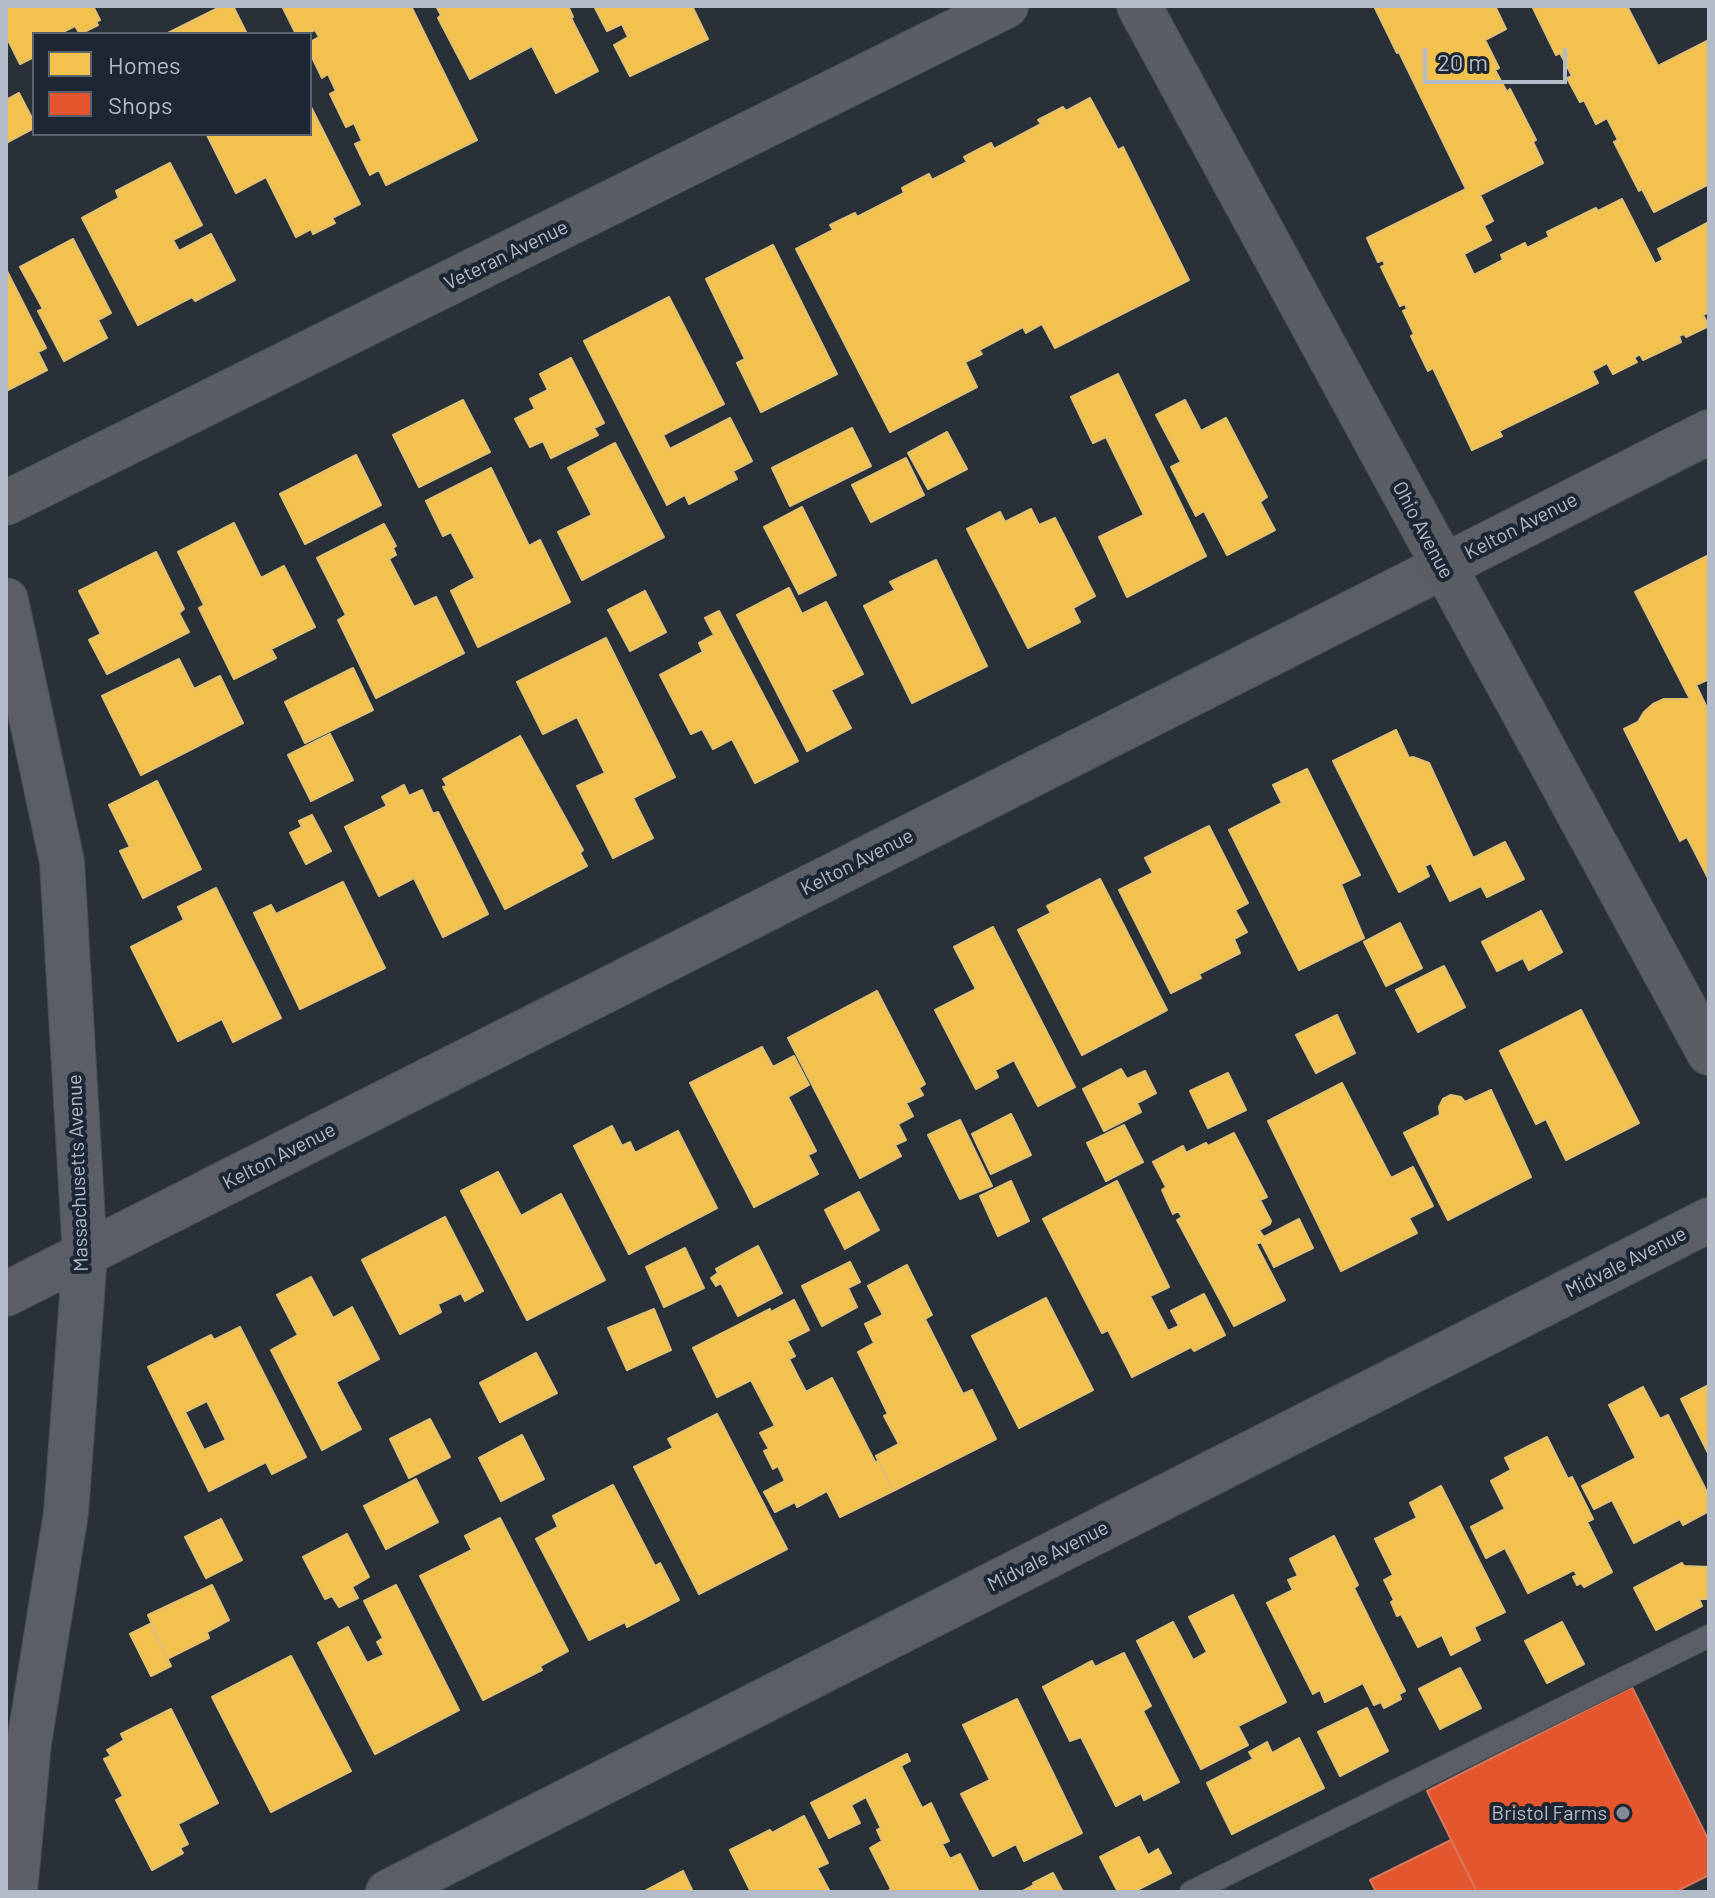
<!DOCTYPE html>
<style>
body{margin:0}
#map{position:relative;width:1715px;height:1898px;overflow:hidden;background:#2a3038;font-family:Barlow,sans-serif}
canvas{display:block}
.frame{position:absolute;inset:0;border:8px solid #b4bcc9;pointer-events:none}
.legend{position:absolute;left:32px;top:32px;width:280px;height:104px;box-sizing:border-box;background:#1d2633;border:2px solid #59626f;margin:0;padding:10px 14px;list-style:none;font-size:24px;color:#b4bcc9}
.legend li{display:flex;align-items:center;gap:16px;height:40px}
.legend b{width:40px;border:2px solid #59626f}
.scale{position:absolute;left:1423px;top:48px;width:144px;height:36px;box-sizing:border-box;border:4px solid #b4bcc9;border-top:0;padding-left:10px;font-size:24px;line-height:28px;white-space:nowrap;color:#b4bcc9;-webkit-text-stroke:6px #1d2633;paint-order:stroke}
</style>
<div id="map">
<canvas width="1715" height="1898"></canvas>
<div class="frame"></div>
<ul class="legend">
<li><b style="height:22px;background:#f2c14e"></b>Homes</li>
<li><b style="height:22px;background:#e4572e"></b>Shops</li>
</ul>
<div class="scale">20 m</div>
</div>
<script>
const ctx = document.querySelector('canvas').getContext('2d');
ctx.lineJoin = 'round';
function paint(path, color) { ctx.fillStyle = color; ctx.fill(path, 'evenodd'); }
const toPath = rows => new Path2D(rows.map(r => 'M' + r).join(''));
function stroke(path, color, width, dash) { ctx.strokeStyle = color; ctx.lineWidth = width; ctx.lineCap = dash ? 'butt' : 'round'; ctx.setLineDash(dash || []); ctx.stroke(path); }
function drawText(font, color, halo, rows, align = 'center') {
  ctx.font = font + ' Barlow,sans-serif'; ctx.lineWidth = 8; ctx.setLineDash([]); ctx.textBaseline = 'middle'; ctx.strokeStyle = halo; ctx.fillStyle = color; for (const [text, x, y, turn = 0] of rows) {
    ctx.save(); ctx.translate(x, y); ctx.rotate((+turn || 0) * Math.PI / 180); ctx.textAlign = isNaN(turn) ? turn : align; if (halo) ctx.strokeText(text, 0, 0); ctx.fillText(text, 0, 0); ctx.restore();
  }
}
const homes = toPath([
 [6,6,93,6,100,20,96,22,98,25,80,34,75,26,59,34,34,34,34,57,20,64,6,36,6,6],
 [222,6,233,6,247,34,166,34,222,6],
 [282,6,411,6,477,140,386,185,379,170,370,175,355,144,362,141,354,123,346,127,330,94,336,91,328,74,322,78,310,53,310,42,319,37,315,30,306,34,296,34,282,6],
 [436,6,568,6,573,17,571,18,598,71,556,93,532,46,470,79,438,18,441,15,436,6],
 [594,6,692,6,708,39,630,76,614,45,628,37,622,24,607,31,594,6],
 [1374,6,1495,6,1506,29,1485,40,1499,68,1495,70,1507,92,1510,89,1536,140,1533,142,1543,163,1480,195,1493,221,1484,226,1491,240,1464,254,1474,275,1503,260,1501,255,1525,243,1527,248,1549,237,1547,232,1596,208,1598,211,1622,199,1655,264,1663,260,1658,249,1709,222,1709,312,1703,315,1709,326,1686,337,1684,334,1679,336,1681,342,1643,360,1640,354,1634,358,1637,362,1613,374,1607,363,1592,371,1598,383,1499,431,1502,436,1472,450,1433,368,1428,371,1411,336,1414,334,1403,311,1407,309,1405,304,1400,306,1381,267,1385,265,1383,260,1378,262,1367,238,1466,189,1399,52,1397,53,1374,6],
 [1532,6,1627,6,1658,66,1709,40,1709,184,1654,212,1642,189,1639,191,1614,142,1618,140,1607,118,1596,124,1584,100,1580,102,1567,78,1572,76,1560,53,1556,55,1532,6],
 [19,93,34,122,34,128,6,143,6,100,19,93],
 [1090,98,1118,150,1123,147,1189,280,1055,348,1042,324,1026,333,1023,327,979,350,982,354,965,362,977,387,890,432,796,249,833,230,830,225,855,213,857,217,904,193,902,188,929,174,932,180,967,162,964,157,991,143,994,149,1041,124,1038,120,1063,107,1066,111,1090,98],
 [310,105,360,204,332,218,335,223,313,234,311,229,296,237,266,177,236,193,207,135,310,134,310,105],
 [170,163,202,225,173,240,179,251,211,234,235,280,195,301,192,297,138,325,82,218,119,198,116,191,170,163],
 [73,239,111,313,98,320,107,338,64,361,38,311,43,309,20,267,73,239],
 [773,245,837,374,761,412,737,363,745,359,706,279,773,245],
 [7,271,46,348,38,352,47,370,6,391,7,271],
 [669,297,724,404,663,435,670,449,730,418,752,461,733,471,737,479,689,504,685,495,667,505,584,341,669,297],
 [571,358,604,423,594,428,598,435,551,458,543,441,530,447,515,419,535,409,530,399,548,390,540,374,571,358],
 [1118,374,1206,556,1127,597,1099,537,1144,515,1106,437,1093,443,1071,397,1118,374],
 [463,400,490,452,419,487,393,435,463,400],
 [1185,400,1201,431,1226,418,1267,497,1260,502,1275,530,1227,555,1204,511,1196,516,1171,467,1181,462,1156,415,1185,400],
 [852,428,871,466,790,506,772,468,852,428],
 [947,432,967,469,928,489,908,453,947,432],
 [615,443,664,537,582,580,558,532,592,515,568,468,615,443],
 [356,455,381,505,305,544,280,494,356,455],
 [906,458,924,495,871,522,852,485,906,458],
 [491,468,529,546,540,540,570,602,478,647,451,591,475,578,451,532,443,536,426,501,491,468],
 [802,507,836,575,799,594,764,527,802,507],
 [1031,509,1039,525,1055,518,1095,596,1073,608,1080,622,1028,648,967,529,1000,512,1005,522,1031,509],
 [234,523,261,578,284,566,315,627,271,649,276,658,234,679,199,608,204,605,178,552,234,523],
 [384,524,396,546,393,548,396,555,389,559,414,607,436,597,464,653,376,698,338,620,346,615,317,558,384,524],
 [156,552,184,609,179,613,189,632,107,674,89,640,101,634,79,591,156,552],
 [1709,555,1709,679,1696,685,1709,712,1709,880,1687,837,1680,841,1624,729,1638,722,1644,712,1653,704,1664,699,1690,699,1635,592,1709,555],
 [936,560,987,666,912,703,864,606,895,590,890,582,936,560],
 [789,588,802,614,826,602,863,674,831,690,851,728,807,751,737,615,789,588],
 [645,591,666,632,630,651,608,610,645,591],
 [719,611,798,761,755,783,732,739,713,749,702,729,691,734,660,675,703,652,699,643,714,635,705,618,719,611],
 [606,638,675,777,633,798,653,838,613,858,577,786,605,773,577,717,543,734,517,682,606,638],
 [179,659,194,689,220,676,243,723,141,775,102,696,179,659],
 [353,668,373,710,305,743,285,702,353,668],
 [1396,730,1409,758,1413,757,1429,763,1473,858,1505,842,1524,879,1487,897,1481,886,1450,901,1431,863,1425,866,1429,876,1399,892,1333,761,1396,730],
 [330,734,353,780,311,801,288,755,330,734],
 [520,736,583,850,580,853,587,866,505,909,443,787,447,786,443,779,520,736],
 [1307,769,1360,875,1341,884,1364,938,1299,970,1229,830,1282,803,1273,785,1307,769],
 [157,781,201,869,143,898,120,851,130,847,109,805,157,781],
 [404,785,409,796,422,790,433,814,438,812,488,914,443,937,414,878,379,896,345,827,387,806,382,797,404,785],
 [312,815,331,851,306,864,290,833,302,827,299,821,312,815],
 [1209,826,1248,903,1235,910,1247,932,1234,939,1240,953,1199,974,1201,978,1171,993,1119,890,1153,873,1145,858,1209,826],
 [1100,879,1167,1010,1082,1055,1018,930,1051,913,1047,906,1100,879],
 [343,882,385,968,300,1009,254,913,271,905,276,914,343,882],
 [216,888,281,1018,233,1042,222,1019,178,1041,131,947,184,920,178,907,216,888],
 [1541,911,1562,952,1529,970,1523,958,1497,971,1482,942,1541,911],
 [1400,923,1422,968,1386,986,1364,942,1400,923],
 [993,927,1075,1087,1038,1106,1014,1060,995,1070,998,1077,976,1089,935,1010,976,989,954,947,993,927],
 [1444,966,1465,1007,1418,1032,1396,990,1444,966],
 [877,991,925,1084,919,1088,923,1095,906,1103,913,1116,898,1124,906,1140,895,1145,901,1156,860,1178,788,1038,877,991],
 [1581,1010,1639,1123,1566,1160,1546,1119,1536,1124,1500,1051,1581,1010],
 [1337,1015,1355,1053,1316,1073,1296,1035,1337,1015],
 [762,1047,773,1067,794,1056,809,1085,788,1097,816,1151,808,1155,818,1174,754,1207,690,1083,762,1047],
 [1121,1069,1127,1079,1145,1071,1156,1093,1137,1103,1141,1112,1104,1131,1083,1089,1121,1069],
 [1228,1073,1246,1110,1208,1128,1190,1091,1228,1073],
 [1342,1083,1391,1178,1413,1167,1433,1206,1409,1218,1417,1233,1341,1271,1268,1121,1342,1083],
 [1491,1090,1531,1177,1448,1220,1404,1133,1440,1115,1439,1107,1443,1099,1451,1095,1461,1097,1465,1102,1491,1090],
 [1011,1114,1031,1155,991,1174,972,1134,1011,1114],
 [960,1120,992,1186,960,1199,928,1135,960,1120],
 [1124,1125,1143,1162,1106,1181,1087,1143,1124,1125],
 [612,1126,622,1146,630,1142,635,1153,678,1131,717,1208,629,1254,574,1146,612,1126],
 [1234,1133,1267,1197,1260,1200,1271,1221,1270,1224,1259,1230,1264,1237,1299,1219,1313,1248,1274,1267,1261,1242,1256,1244,1285,1300,1234,1326,1177,1220,1182,1217,1178,1211,1173,1214,1162,1190,1166,1187,1153,1162,1183,1146,1186,1153,1206,1143,1208,1146,1234,1133],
 [498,1172,521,1216,561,1194,605,1280,527,1320,461,1191,498,1172],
 [1011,1181,1029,1221,998,1236,980,1196,1011,1181],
 [1117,1181,1169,1287,1150,1296,1168,1331,1179,1326,1171,1311,1204,1294,1225,1335,1194,1351,1191,1347,1132,1377,1108,1330,1102,1333,1043,1219,1117,1181],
 [859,1192,879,1230,845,1249,825,1210,859,1192],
 [445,1217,483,1291,465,1301,461,1293,438,1304,441,1312,400,1334,362,1260,445,1217],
 [758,1246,782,1293,738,1316,721,1283,716,1286,711,1278,718,1273,716,1269,758,1246],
 [685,1248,704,1288,664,1307,646,1267,685,1248],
 [850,1262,860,1282,848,1288,857,1307,822,1326,802,1286,850,1262],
 [907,1265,932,1315,925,1319,963,1394,972,1390,996,1439,893,1491,876,1456,899,1444,884,1416,888,1414,858,1352,874,1343,865,1324,883,1315,868,1286,907,1265],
 [311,1277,333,1318,352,1307,379,1359,336,1382,361,1429,322,1450,271,1350,298,1335,277,1295,311,1277],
 [1046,1298,1093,1390,1019,1428,972,1336,1046,1298],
 [794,1300,809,1330,787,1341,795,1356,789,1359,806,1392,832,1378,875,1462,879,1461,893,1491,840,1517,827,1491,797,1507,795,1502,775,1512,764,1492,785,1481,778,1466,773,1469,764,1451,769,1449,760,1433,775,1426,751,1380,717,1397,693,1348,770,1309,771,1312,794,1300],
 [654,1309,671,1350,627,1370,608,1328,654,1309],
 [240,1327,306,1457,272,1474,266,1462,209,1491,148,1367,211,1335,214,1340,240,1327],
 [207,1401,226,1440,204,1450,185,1412,207,1401],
 [536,1353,557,1393,500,1422,480,1383,536,1353],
 [1709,1385,1709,1455,1681,1399,1709,1385],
 [1643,1387,1660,1419,1668,1415,1709,1496,1709,1511,1683,1525,1680,1519,1634,1543,1612,1500,1594,1509,1582,1486,1636,1458,1609,1405,1643,1387],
 [717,1414,787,1549,699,1594,634,1467,673,1448,668,1439,717,1414],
 [430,1419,450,1457,409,1478,390,1439,430,1419],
 [522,1435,544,1479,501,1501,479,1458,522,1435],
 [1547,1437,1568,1479,1572,1477,1593,1519,1587,1522,1612,1572,1584,1587,1581,1583,1577,1585,1573,1577,1577,1575,1574,1570,1528,1593,1505,1548,1486,1558,1471,1527,1505,1509,1491,1481,1511,1470,1505,1458,1547,1437],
 [416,1479,438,1522,386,1549,364,1506,416,1479],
 [613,1485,655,1566,660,1563,679,1600,627,1627,625,1622,589,1640,536,1539,558,1527,553,1516,613,1485],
 [1441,1486,1505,1612,1474,1627,1480,1640,1451,1655,1442,1635,1418,1647,1401,1614,1397,1616,1391,1602,1394,1600,1384,1580,1393,1575,1375,1539,1417,1518,1410,1503,1441,1486],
 [500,1518,568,1651,540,1666,542,1670,483,1700,420,1576,472,1550,465,1536,500,1518],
 [221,1519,242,1560,206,1578,185,1537,221,1519],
 [347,1534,369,1577,352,1587,358,1598,339,1607,332,1596,325,1599,303,1557,347,1534],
 [1334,1536,1358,1585,1354,1588,1405,1691,1399,1694,1401,1699,1384,1708,1381,1702,1374,1705,1363,1683,1325,1702,1320,1690,1313,1694,1267,1603,1293,1590,1288,1580,1298,1576,1290,1559,1334,1536],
 [1682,1563,1684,1566,1709,1567,1709,1599,1699,1599,1702,1606,1656,1630,1634,1588,1682,1563],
 [212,1585,229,1620,207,1632,209,1638,167,1659,148,1615,212,1585],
 [396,1585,459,1710,375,1754,318,1643,348,1627,367,1663,384,1655,377,1642,383,1638,364,1601,396,1585],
 [1233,1595,1286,1702,1238,1726,1248,1745,1201,1769,1137,1641,1173,1622,1193,1660,1207,1652,1189,1617,1233,1595],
 [1562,1622,1584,1664,1547,1683,1525,1641,1562,1622],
 [150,1624,171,1666,151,1676,130,1634,150,1624],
 [1124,1653,1151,1706,1143,1711,1179,1782,1144,1800,1141,1793,1116,1806,1081,1737,1070,1741,1043,1687,1092,1661,1095,1667,1124,1653],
 [291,1656,351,1771,271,1812,212,1697,291,1656],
 [1460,1668,1481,1708,1440,1729,1419,1689,1460,1668],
 [1017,1699,1082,1833,1024,1861,1016,1844,993,1856,961,1794,990,1780,963,1725,1017,1699],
 [1367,1708,1388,1751,1340,1776,1318,1732,1367,1708],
 [171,1709,218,1803,178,1824,188,1844,180,1848,183,1853,152,1870,116,1800,123,1796,104,1759,111,1756,107,1750,124,1740,121,1734,171,1709],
 [1299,1738,1324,1788,1232,1834,1207,1783,1253,1759,1249,1752,1267,1742,1272,1753,1299,1738],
 [907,1754,910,1761,901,1766,922,1808,931,1803,949,1841,942,1844,950,1859,960,1854,979,1892,887,1892,891,1889,870,1848,882,1841,877,1830,881,1828,866,1797,851,1805,860,1823,829,1838,811,1803,907,1754],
 [804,1816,828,1863,817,1868,830,1892,751,1892,730,1850,770,1830,772,1833,804,1816],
 [1139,1837,1148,1855,1158,1849,1171,1873,1133,1892,1118,1892,1100,1857,1139,1837],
 [683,1871,693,1892,643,1892,683,1871],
 [1053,1873,1063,1892,1021,1892,1034,1885,1033,1883,1053,1873]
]);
paint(homes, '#f2c14e');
stroke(homes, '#dfc073', 2);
const shops = toPath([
 [1632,1687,1709,1841,1709,1875,1675,1892,1477,1892,1427,1791,1632,1687],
 [1451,1840,1477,1892,1376,1892,1370,1880,1451,1840]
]);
paint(shops, '#e4572e');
stroke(shops, '#d6755c', 2);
const lane = toPath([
 [1191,1892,1709,1636]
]);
const street = toPath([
 [6,600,62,862,85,1255,66,1513,29,1743,15,1892],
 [6,1294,1709,432],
 [388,1892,1709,1220]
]);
const secondary = toPath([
 [1139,6,1709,1053],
 [6,503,1006,6]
]);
stroke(lane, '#484c53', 24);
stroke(street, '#484c53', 46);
stroke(secondary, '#484c53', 46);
stroke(lane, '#5a5e66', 22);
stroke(street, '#5a5e66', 44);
stroke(secondary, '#595d64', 44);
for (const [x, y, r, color] of [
 [1623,1813,8,"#848b96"]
]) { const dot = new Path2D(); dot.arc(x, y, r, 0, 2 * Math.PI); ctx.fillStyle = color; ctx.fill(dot); stroke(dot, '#1d2633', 3); }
drawText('20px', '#b4bcc9', '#1d2633', [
 ["Veteran Avenue",506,255,-26],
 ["Kelton Avenue",1521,526,-27],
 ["Ohio Avenue",1423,530,62],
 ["Kelton Avenue",857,862,-27],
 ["Kelton Avenue",279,1156,-27],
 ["Massachusetts Avenue",78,1173,-92],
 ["Midvale Avenue",1626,1262,-27],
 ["Midvale Avenue",1048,1556,-27]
]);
drawText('20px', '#b4bcc9', '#1d2633', [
 ["Bristol Farms",1607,1813]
], 'right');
</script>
